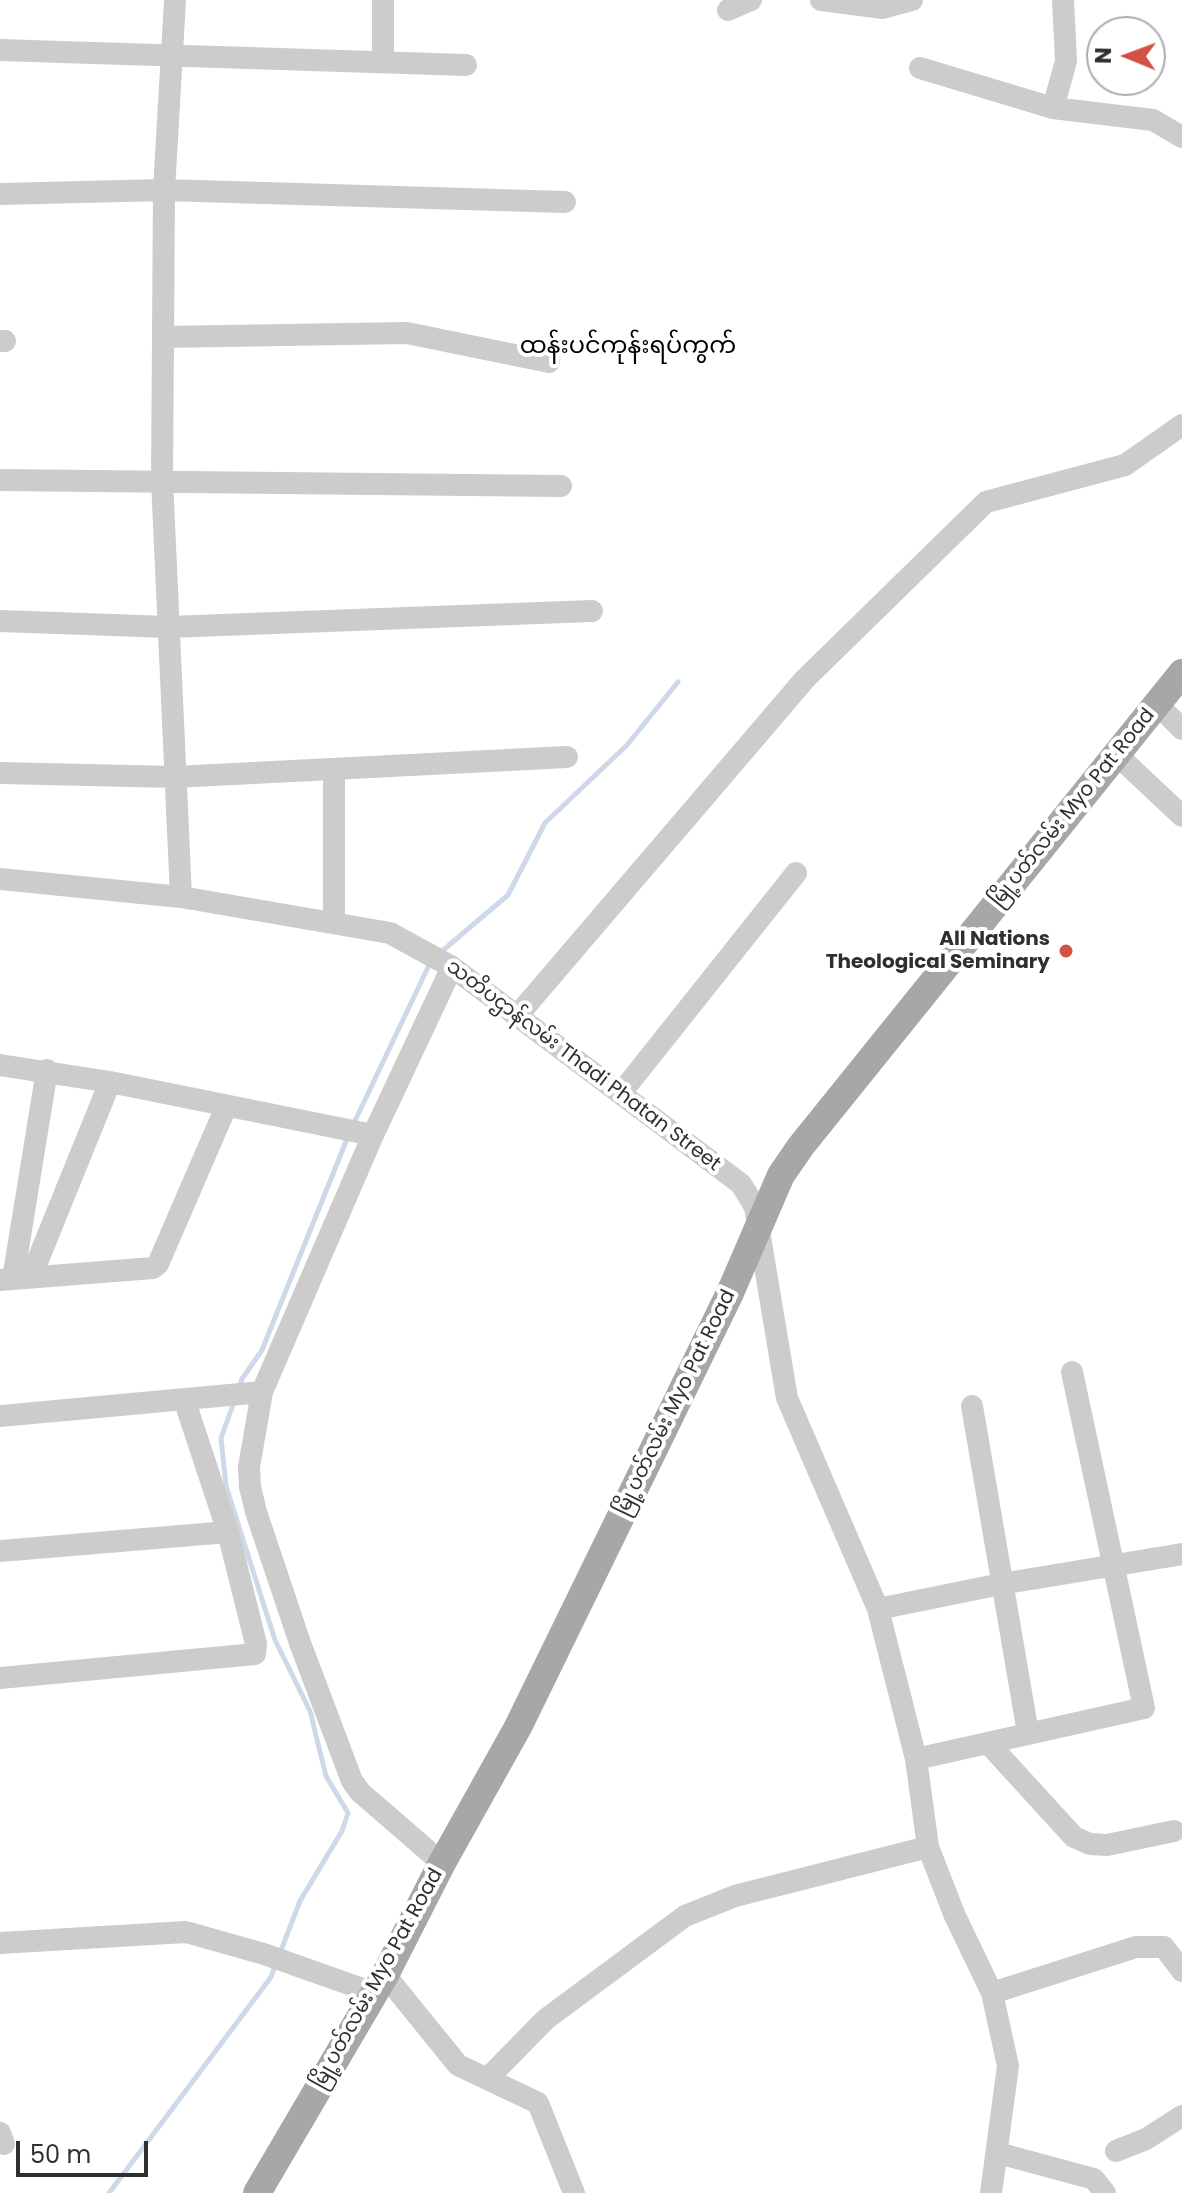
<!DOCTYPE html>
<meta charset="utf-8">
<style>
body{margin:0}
#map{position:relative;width:1182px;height:2193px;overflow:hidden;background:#fff;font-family:Poppins,sans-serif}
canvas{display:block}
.north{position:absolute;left:1086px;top:16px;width:80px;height:80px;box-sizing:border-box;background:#fff;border:2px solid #acacac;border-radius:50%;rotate:271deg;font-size:22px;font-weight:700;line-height:32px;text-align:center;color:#2f2f2f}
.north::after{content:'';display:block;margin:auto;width:28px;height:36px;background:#d25145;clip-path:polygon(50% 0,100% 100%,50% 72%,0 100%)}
.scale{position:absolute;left:16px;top:2141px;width:132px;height:36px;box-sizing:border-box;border:4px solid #2f2f2f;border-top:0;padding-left:10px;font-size:24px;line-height:28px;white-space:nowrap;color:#2f2f2f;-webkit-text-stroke:6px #fff;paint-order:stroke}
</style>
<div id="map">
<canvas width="1182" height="2193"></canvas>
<div class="north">N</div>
<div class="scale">50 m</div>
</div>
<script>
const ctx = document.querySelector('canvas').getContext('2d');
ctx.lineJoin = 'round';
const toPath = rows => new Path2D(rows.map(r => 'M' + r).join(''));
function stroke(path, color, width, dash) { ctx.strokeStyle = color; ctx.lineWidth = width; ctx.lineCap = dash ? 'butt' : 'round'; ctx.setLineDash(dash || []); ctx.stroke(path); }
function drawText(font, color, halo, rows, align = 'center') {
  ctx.font = font + ' Poppins,"Noto Sans Myanmar",sans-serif'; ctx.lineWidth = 8; ctx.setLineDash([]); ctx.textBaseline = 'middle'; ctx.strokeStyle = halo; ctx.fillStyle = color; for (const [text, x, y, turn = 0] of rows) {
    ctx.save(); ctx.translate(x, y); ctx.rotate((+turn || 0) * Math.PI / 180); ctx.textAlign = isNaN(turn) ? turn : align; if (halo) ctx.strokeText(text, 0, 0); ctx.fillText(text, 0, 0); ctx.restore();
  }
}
stroke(toPath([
 [441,952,508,895,545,823,627,745,678,682],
 [353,1125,431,961],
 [239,1388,242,1379,262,1350,349,1134],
 [234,1402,221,1438,226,1486,275,1640,310,1711,326,1776,348,1813,342,1831,300,1901,280,1953],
 [109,2193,271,1977,275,1966]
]), '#cdd9e8', 5);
stroke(toPath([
 [175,0,164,190,162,480,181,897],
 [821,0,883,8,912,0],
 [728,10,751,0],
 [0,50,466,65],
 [383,62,383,0],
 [920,68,1053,108,1153,120,1182,137],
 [1053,108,1066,61,1063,0],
 [0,194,164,190,565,202],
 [163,337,407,333,549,362],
 [0,341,5,341],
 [0,480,561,486],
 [0,621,169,627,592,611],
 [1157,704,1182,729],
 [1115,753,1182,816],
 [334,769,334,923],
 [0,773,175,777,567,757],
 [0,879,181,897,390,933,452,967,741,1184,755,1207,787,1398,878,1609,916,1759,928,1847,955,1916,992,1993,1008,2066,991,2193],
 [517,1016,805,679,986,502,1125,465,1182,425],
 [0,1065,110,1082,373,1135],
 [621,1093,796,873],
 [31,1277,110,1082],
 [13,1279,47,1070],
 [0,1280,153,1268,158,1264,226,1107],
 [972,1406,1028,1733],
 [0,1416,262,1392],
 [0,1551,228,1532],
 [878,1609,1001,1584,1182,1554],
 [0,1678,255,1654,256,1644,228,1532,184,1399],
 [988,1743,1074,1837,1090,1844,1107,1845,1174,1831],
 [916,1759,1144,1708,1072,1372],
 [442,1863,360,1792,352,1781,300,1643,256,1512,250,1487,249,1467,262,1392,373,1135,452,967],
 [0,1943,186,1932,264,1954,374,1993],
 [385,1975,458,2065,538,2103,574,2193],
 [992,1993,1136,1947,1164,1947,1182,1971],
 [487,2079,546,2019,685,1916,735,1896,928,1847],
 [0,2133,4,2144],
 [1116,2151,1146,2139,1182,2116],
 [998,2153,1094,2179,1105,2193]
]), '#ccc', 22);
stroke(toPath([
 [257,2193,385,1975,442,1863,518,1727,730,1293,781,1175,801,1146,1182,673]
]), '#a7a7a7', 28);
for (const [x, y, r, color] of [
 [1066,951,8,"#d25145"]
]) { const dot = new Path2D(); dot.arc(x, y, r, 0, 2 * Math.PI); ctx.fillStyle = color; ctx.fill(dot); stroke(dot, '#fff', 3); }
drawText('20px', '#2f2f2f', '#fff', [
 ["မြို့ပတ်လမ်း Myo Pat Road",1073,808,-51],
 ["သတိပဌာန်လမ်း Thadi Phatan Street",583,1066,37],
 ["မြို့ပတ်လမ်း Myo Pat Road",676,1403,-64],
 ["မြို့ပတ်လမ်း Myo Pat Road",378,1979,-61]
]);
drawText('bold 20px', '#2f2f2f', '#fff', [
 ["All Nations",1050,940],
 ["Theological Seminary",1050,963]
], 'right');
drawText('24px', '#000', '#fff', [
 ["ထန်းပင်ကုန်းရပ်ကွက်",628,347]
]);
</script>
